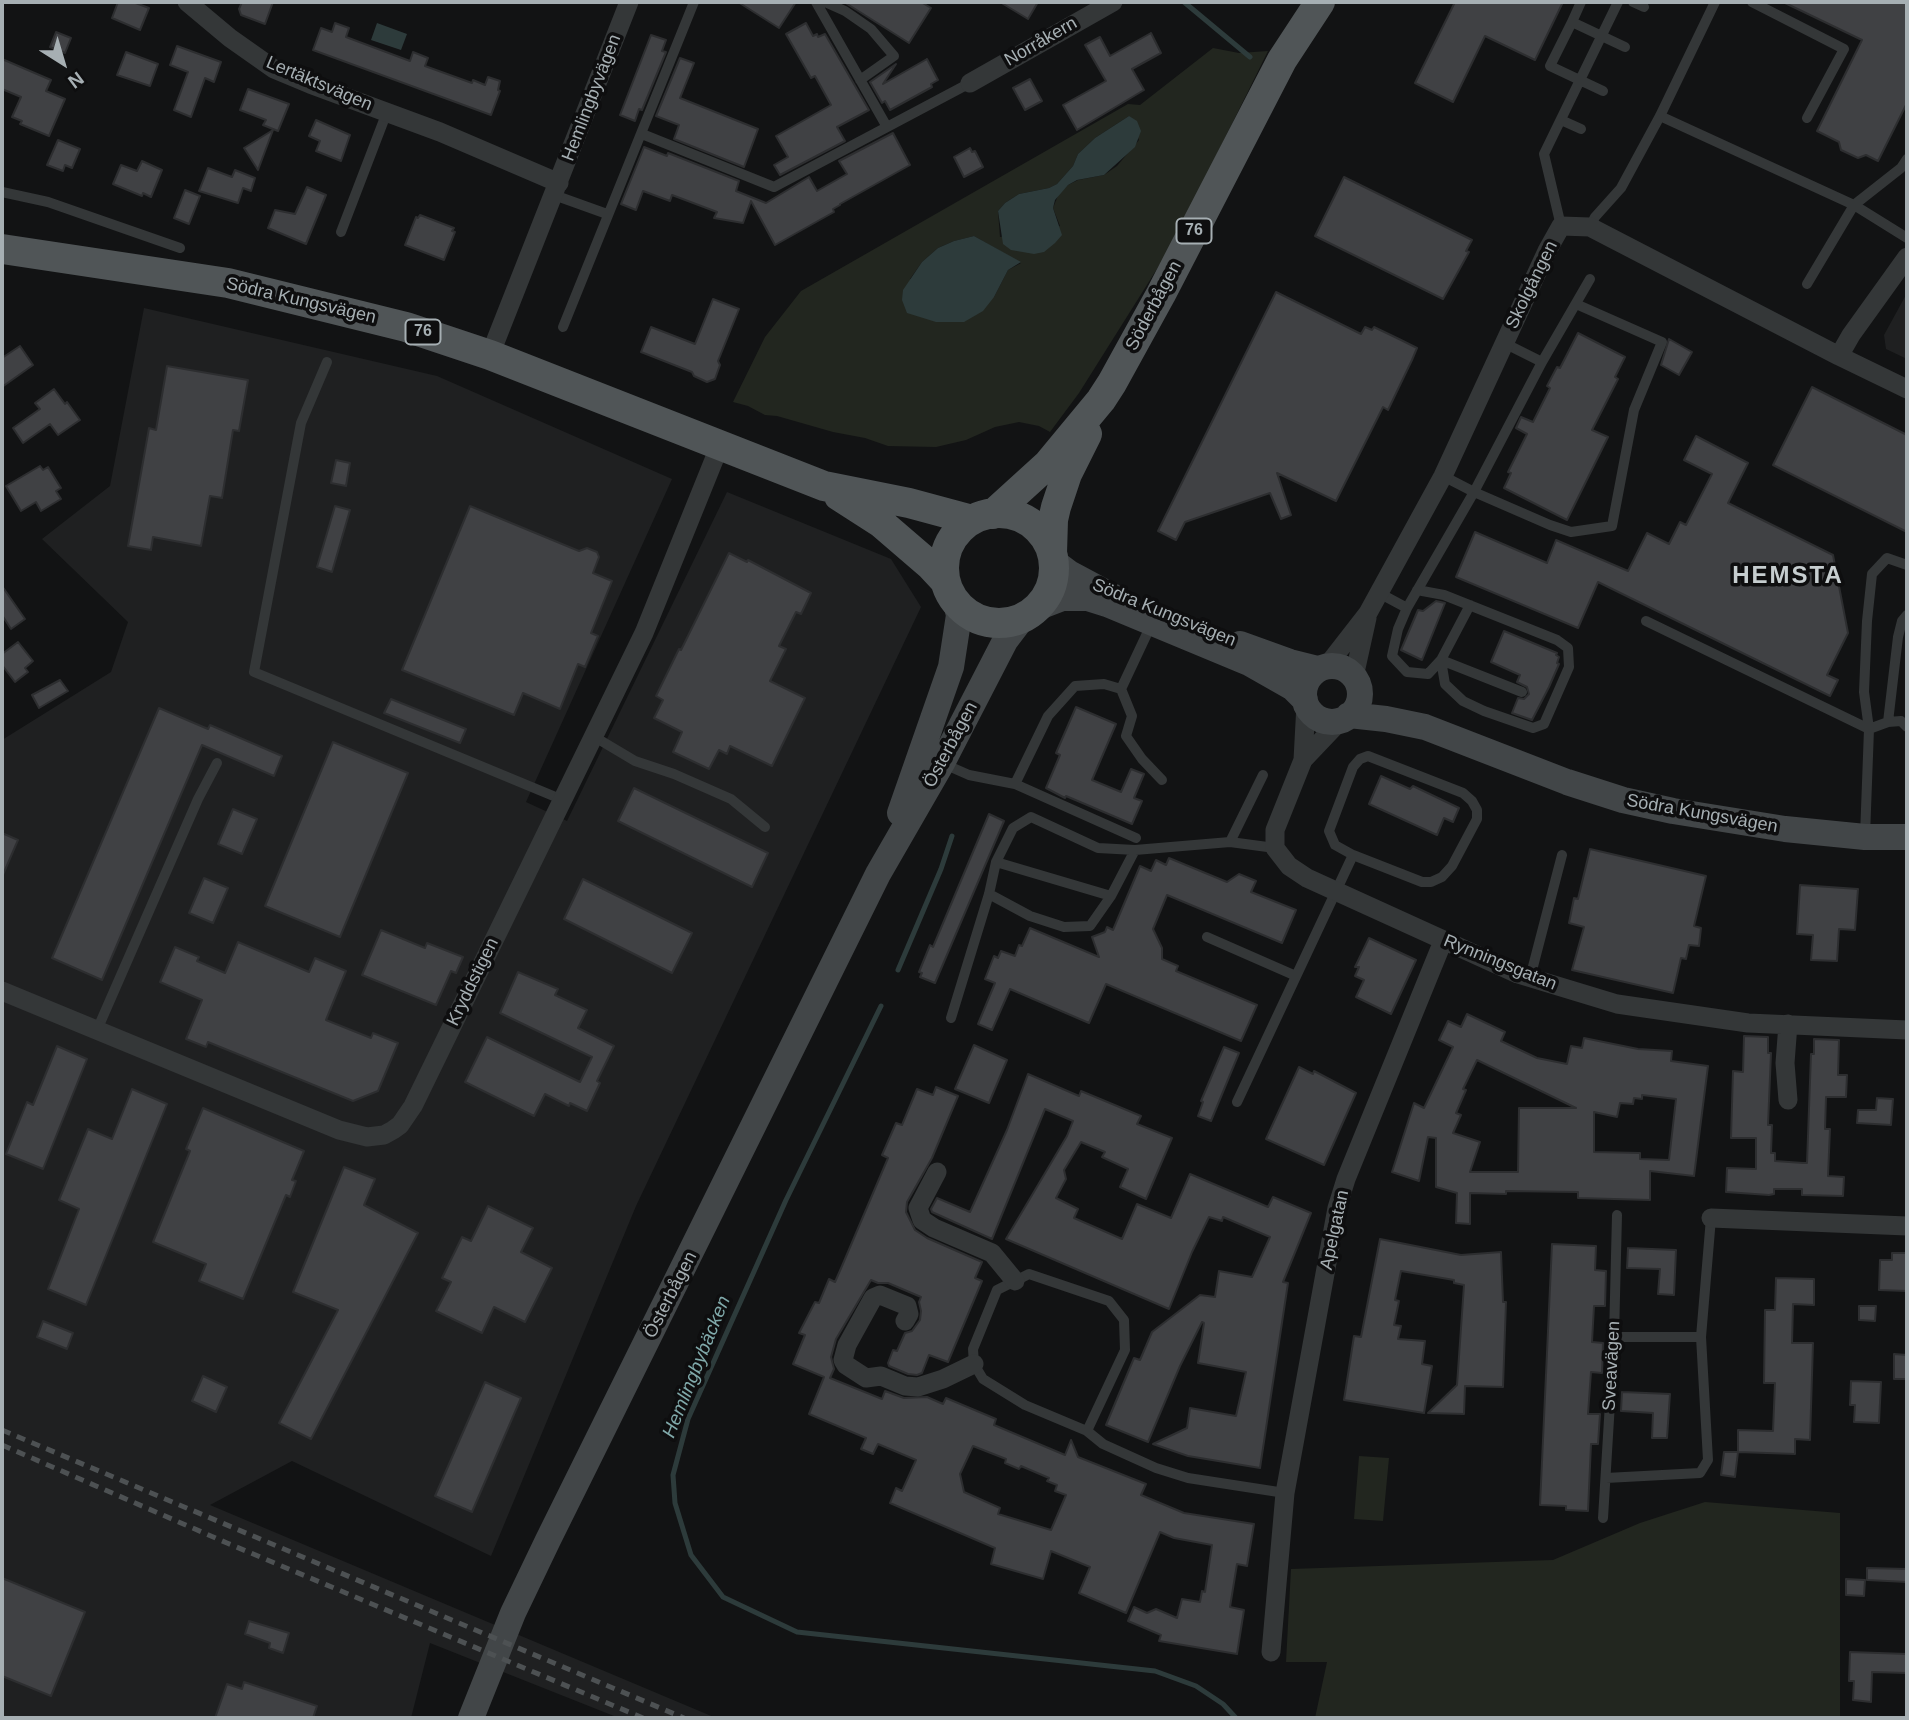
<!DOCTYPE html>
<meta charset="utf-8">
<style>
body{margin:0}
#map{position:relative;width:1909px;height:1720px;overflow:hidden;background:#121314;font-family:Arial,sans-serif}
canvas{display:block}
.frame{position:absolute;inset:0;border:4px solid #a6afb3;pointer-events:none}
.north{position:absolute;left:28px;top:28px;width:70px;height:70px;-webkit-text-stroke:5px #0e0e0f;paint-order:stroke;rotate:143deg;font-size:19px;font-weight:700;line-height:28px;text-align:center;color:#a6afb3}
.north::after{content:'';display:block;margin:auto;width:24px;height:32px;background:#a6afb3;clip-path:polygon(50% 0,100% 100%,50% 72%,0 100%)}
</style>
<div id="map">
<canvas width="1909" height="1720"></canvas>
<div class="frame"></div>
<div class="north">N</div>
</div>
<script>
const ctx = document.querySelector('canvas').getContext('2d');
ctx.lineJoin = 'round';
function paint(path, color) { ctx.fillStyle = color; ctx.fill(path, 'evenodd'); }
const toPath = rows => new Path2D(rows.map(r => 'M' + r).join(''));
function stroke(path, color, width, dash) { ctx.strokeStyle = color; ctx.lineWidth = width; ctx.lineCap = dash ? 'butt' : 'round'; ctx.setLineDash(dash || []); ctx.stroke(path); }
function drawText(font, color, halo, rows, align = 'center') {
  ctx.font = font + ' Arial,sans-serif'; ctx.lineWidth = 7; ctx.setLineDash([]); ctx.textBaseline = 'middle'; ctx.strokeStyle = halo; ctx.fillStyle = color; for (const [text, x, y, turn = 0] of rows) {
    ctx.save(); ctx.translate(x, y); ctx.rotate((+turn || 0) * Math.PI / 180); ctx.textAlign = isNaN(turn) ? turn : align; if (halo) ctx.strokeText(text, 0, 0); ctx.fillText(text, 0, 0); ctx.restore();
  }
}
paint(toPath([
 [1907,293,1907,359,1886,349,1884,335],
 [144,308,437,376,672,479,526,802,567,821,727,492,891,559,921,607,636,1206,491,1556,292,1461,210,1505,716,1718,619,1718,430,1643,411,1718,2,1718,2,740,111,672,128,622,42,539,110,486]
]), '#1f2021');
paint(toPath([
 [1213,48,1239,53,1268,51,1172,245,1079,393,1050,432,1039,426,1019,422,995,427,966,440,936,447,888,446,865,438,833,432,777,416,765,415,748,406,733,402,765,337,801,291,1128,104,1140,105],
 [1129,116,1139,140,1117,166,1104,175,1078,180,1068,185,1059,193,1053,208,1060,226,1000,237,998,211,1005,203,1019,194,1049,188,1057,184,1073,166,1078,154,1095,138],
 [974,236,1021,263,1008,270,994,297,910,279,922,262,938,248,954,241],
 [1359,1456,1389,1458,1383,1521,1354,1519],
 [1705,1502,1840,1513,1840,1718,1315,1718,1327,1662,1286,1662,1291,1569,1553,1560,1640,1523]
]), '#22261f');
paint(toPath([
 [377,23,407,34,401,50,371,40],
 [1129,116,1137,121,1141,131,1135,147,1104,175,1077,180,1068,185,1055,200,1053,208,1062,235,1055,243,1044,252,1034,254,1011,250,1003,244,998,211,1005,203,1019,194,1049,188,1057,184,1073,166,1078,154,1095,138],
 [974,236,1021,262,1008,270,994,297,983,311,964,322,936,322,907,313,902,300,903,290,922,262,938,248,954,241]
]), '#2d3b3b');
stroke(toPath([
 [1184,2,1250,57],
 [898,970,941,869,952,836],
 [881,1006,786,1200,688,1419,673,1475,675,1503,691,1555,723,1597,797,1632,1155,1671,1196,1686,1223,1704,1236,1718]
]), '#2d3b3b', 5);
const building = toPath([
 [118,2,133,2,149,8,140,30,112,18,118,2],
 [242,2,273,2,265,24,241,15,239,9,242,2],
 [738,2,796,2,779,28,738,2],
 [844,2,921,2,931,8,909,43,844,2],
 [1000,2,1038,2,1028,19,1000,2],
 [1455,2,1563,2,1535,60,1485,36,1453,102,1415,83,1455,2],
 [1783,2,1907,2,1907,103,1878,161,1866,155,1858,158,1841,150,1839,142,1817,131,1862,40,1783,2],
 [335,23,349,28,346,37,410,61,413,52,428,58,425,66,472,83,473,80,485,85,488,77,500,81,498,90,500,91,491,115,313,50,321,28,332,32,335,23],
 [806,23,813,36,817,34,818,37,825,34,869,110,837,127,845,141,780,175,774,165,788,157,776,136,831,105,815,76,811,78,786,34,806,23],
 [56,32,71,38,65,53,50,47,56,32],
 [1151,33,1161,53,1132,69,1144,90,1077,130,1063,105,1106,81,1085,45,1100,37,1110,56,1151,33],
 [651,35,666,40,662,51,666,52,642,110,639,109,635,121,620,115,651,35],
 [177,46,221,62,214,82,205,78,191,117,174,110,188,72,170,65,177,46],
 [126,52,158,64,150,86,117,75,126,52],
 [680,58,694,63,680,98,758,129,744,167,674,139,679,125,656,116,680,58],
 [2,59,51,80,46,91,65,99,49,136,20,124,22,121,12,117,21,97,2,89,2,59],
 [927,59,938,80,931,84,932,87,890,110,885,101,882,103,870,82,896,64,883,84,927,59],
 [1030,79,1042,101,1025,110,1013,88,1030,79],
 [248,89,289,104,278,131,263,125,266,120,240,110,248,89],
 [316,120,350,135,341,161,316,151,320,141,309,136,316,120],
 [273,130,258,170,244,148,273,130],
 [893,133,910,165,840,204,840,205,833,209,834,212,775,245,751,201,743,223,714,218,717,212,672,195,670,201,643,191,636,210,621,204,644,147,667,156,668,153,739,181,736,191,766,203,809,177,817,191,847,174,839,161,893,133],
 [58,140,80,149,72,168,65,165,63,171,47,165,58,140],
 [970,148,972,152,975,151,983,167,964,177,954,157,970,148],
 [142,161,162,170,151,197,143,193,142,196,113,184,121,165,137,171,142,161],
 [208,168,232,177,235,170,255,178,251,191,243,188,238,203,199,191,208,168],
 [1344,177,1472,240,1466,251,1469,252,1443,299,1315,236,1344,177],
 [307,187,326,195,306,244,268,228,275,210,295,214,307,187],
 [185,190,200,196,189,224,174,218,185,190],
 [420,215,454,228,452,231,455,232,444,260,405,245,416,217,418,218,420,215],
 [1276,292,1361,334,1365,327,1372,330,1374,327,1401,340,1417,348,1412,360,1388,410,1383,407,1336,501,1277,473,1291,515,1281,519,1270,493,1185,522,1176,540,1158,531,1276,292],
 [713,299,739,309,718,361,720,365,715,379,707,382,694,376,692,372,641,352,651,327,695,344,713,299],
 [1578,333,1625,357,1615,377,1618,379,1592,430,1608,437,1567,520,1504,488,1511,473,1508,472,1527,434,1516,428,1521,417,1533,422,1550,388,1547,386,1557,367,1560,368,1578,333],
 [1669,339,1692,352,1679,375,1661,365,1669,339],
 [20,346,33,365,2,387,2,358,20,346],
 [167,366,248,380,239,431,233,430,222,498,210,496,201,546,153,537,151,550,128,546,149,428,156,430,167,366],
 [1812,387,1907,435,1907,532,1773,465,1812,387],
 [54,389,65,404,67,402,80,420,58,435,50,424,23,443,13,428,40,409,35,403,54,389],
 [1696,436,1748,463,1728,503,1833,555,1848,633,1827,675,1838,680,1830,696,1598,582,1578,628,1456,577,1475,532,1547,563,1556,540,1628,571,1647,533,1669,544,1680,522,1686,525,1712,474,1684,460,1696,436],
 [336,460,350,463,346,486,331,483,336,460],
 [40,466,43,470,48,467,61,488,56,491,61,499,41,511,36,502,21,511,6,486,40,466],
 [335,506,350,510,332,572,317,567,335,506],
 [470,506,579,551,587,548,597,552,599,557,593,573,612,581,591,633,598,636,585,667,578,664,560,709,523,693,514,715,402,670,470,506],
 [729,553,747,562,748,560,811,593,801,614,796,612,779,646,786,649,770,681,805,698,772,766,730,746,727,754,719,750,709,769,673,752,682,732,654,718,663,700,656,696,679,649,681,650,729,553],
 [2,586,25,619,11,629,2,615,2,586],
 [1436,601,1445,603,1422,660,1401,650,1418,610,1423,611,1436,601],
 [1504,631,1557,653,1556,655,1559,657,1557,663,1559,664,1549,687,1532,720,1512,713,1518,698,1524,699,1529,694,1527,687,1517,682,1520,675,1491,662,1504,631],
 [18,642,33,661,25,668,28,672,15,682,2,665,2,654,18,642],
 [60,680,68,691,39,708,32,695,60,680],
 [391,699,466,729,460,743,384,713,391,699],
 [1076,707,1116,724,1092,780,1121,792,1131,769,1144,774,1134,798,1142,801,1132,824,1066,796,1065,798,1046,788,1060,755,1056,753,1076,707],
 [159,708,208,729,210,725,282,756,274,776,202,745,102,980,52,958,159,708],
 [333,742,408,773,340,937,265,906,333,742],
 [1381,776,1410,789,1413,786,1459,808,1453,822,1444,818,1437,835,1369,804,1381,776],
 [634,788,768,853,752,887,618,821,634,788],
 [233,809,257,819,242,854,218,844,233,809],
 [989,814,1004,821,935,983,920,977,922,973,919,972,930,945,933,947,989,814],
 [2,833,18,840,2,877,2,833],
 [1590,849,1706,876,1694,926,1701,928,1699,946,1689,945,1686,959,1681,958,1673,993,1572,970,1584,927,1569,923,1574,898,1578,899,1590,849],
 [1169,858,1227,882,1239,874,1256,881,1251,892,1296,910,1282,943,1167,895,1153,929,1162,948,1162,959,1178,966,1176,971,1257,1005,1241,1041,1106,984,1089,1023,1010,989,992,1030,978,1024,995,983,985,979,994,956,998,958,1001,951,1015,956,1019,945,1022,946,1030,928,1099,957,1092,937,1105,932,1107,927,1113,930,1140,866,1151,871,1156,860,1166,865,1169,858],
 [204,878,228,888,213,923,189,913,204,878],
 [583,879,692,933,672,973,564,919,583,879],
 [1800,885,1858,889,1855,930,1839,929,1837,961,1811,960,1813,935,1797,934,1800,885],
 [381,930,425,948,427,943,463,957,456,973,451,971,436,1005,362,975,381,930],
 [1369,938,1416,960,1391,1014,1356,997,1364,980,1355,976,1359,967,1355,967,1369,938],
 [238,942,309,972,315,958,346,971,326,1020,371,1038,373,1033,398,1043,378,1091,353,1101,208,1042,206,1047,186,1039,202,1000,160,982,175,947,199,957,197,961,225,973,238,942],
 [518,972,558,989,555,995,587,1010,578,1028,614,1046,597,1081,600,1083,587,1111,570,1103,569,1106,545,1094,534,1116,465,1082,487,1037,580,1082,592,1057,500,1013,518,972],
 [1467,1014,1505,1032,1501,1041,1537,1058,1567,1064,1571,1046,1582,1048,1584,1038,1638,1049,1672,1051,1671,1061,1708,1066,1694,1176,1650,1171,1650,1200,1578,1198,1578,1192,1506,1191,1506,1194,1470,1193,1470,1224,1456,1223,1457,1193,1436,1187,1436,1138,1428,1137,1419,1181,1392,1172,1414,1103,1424,1108,1453,1047,1439,1040,1448,1021,1461,1027,1467,1014],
 [1477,1060,1576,1108,1519,1108,1518,1172,1470,1172,1480,1142,1453,1133,1461,1115,1456,1113,1466,1090,1463,1089,1477,1060],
 [1642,1095,1676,1099,1669,1160,1640,1159,1640,1153,1594,1152,1594,1112,1617,1117,1620,1103,1633,1104,1634,1098,1642,1099,1642,1095],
 [1744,1036,1768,1037,1768,1053,1771,1053,1768,1125,1772,1125,1771,1153,1775,1153,1775,1161,1803,1163,1807,1163,1811,1054,1814,1054,1814,1039,1839,1040,1838,1075,1847,1075,1846,1097,1826,1097,1825,1129,1830,1129,1828,1176,1844,1177,1843,1196,1802,1195,1802,1189,1774,1189,1774,1194,1769,1195,1726,1192,1727,1168,1756,1169,1756,1138,1731,1138,1733,1071,1743,1072,1744,1036],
 [974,1045,1007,1060,989,1103,955,1089,974,1045],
 [57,1046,87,1059,43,1169,6,1154,27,1102,33,1105,57,1046],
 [1224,1047,1239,1053,1211,1121,1198,1116,1203,1102,1201,1101,1224,1047],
 [1299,1067,1313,1074,1314,1071,1356,1093,1324,1165,1266,1139,1299,1067],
 [1028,1074,1079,1096,1081,1091,1141,1116,1137,1124,1172,1138,1146,1199,1120,1187,1128,1169,1102,1157,1105,1152,1081,1142,1064,1170,1066,1179,1056,1198,1078,1209,1074,1218,1122,1239,1137,1204,1171,1218,1190,1174,1268,1207,1273,1197,1311,1213,1283,1282,1288,1283,1260,1468,1188,1456,1153,1444,1187,1428,1190,1408,1236,1416,1246,1372,1198,1363,1204,1323,1202,1322,1180,1366,1148,1442,1106,1425,1134,1358,1140,1360,1152,1332,1200,1295,1215,1297,1219,1271,1252,1277,1270,1237,1223,1217,1222,1221,1209,1217,1192,1252,1169,1309,1006,1239,1067,1136,1073,1121,1045,1109,992,1239,932,1212,931,1209,937,1198,970,1212,1007,1130,1028,1074],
 [936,1087,958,1096,932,1158,907,1202,906,1212,915,1230,927,1238,982,1262,975,1278,982,1281,948,1362,929,1355,922,1373,917,1375,908,1374,889,1366,888,1363,893,1350,897,1351,905,1333,912,1331,920,1320,921,1311,919,1302,921,1297,888,1283,878,1283,871,1280,836,1339,831,1357,834,1369,830,1378,882,1399,885,1391,904,1398,927,1397,943,1404,946,1398,996,1419,994,1425,1065,1455,1071,1440,1078,1457,1146,1484,1141,1495,1184,1513,1254,1524,1247,1566,1237,1564,1230,1607,1244,1610,1237,1654,1159,1641,1161,1635,1128,1621,1134,1607,1147,1613,1156,1609,1177,1618,1182,1599,1200,1602,1202,1591,1205,1592,1212,1545,1174,1538,1160,1532,1126,1613,1079,1593,1090,1567,1051,1551,1043,1579,991,1564,995,1548,890,1503,896,1488,902,1491,916,1460,878,1444,873,1454,861,1449,866,1438,809,1414,824,1377,793,1364,805,1335,799,1333,815,1302,819,1303,829,1279,835,1282,842,1266,888,1158,882,1155,896,1123,902,1125,917,1089,933,1095,936,1087],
 [973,1446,1006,1459,1005,1463,1019,1469,1021,1466,1049,1478,1047,1481,1057,1485,1055,1491,1066,1495,1051,1530,998,1514,1000,1508,964,1492,960,1474,973,1446],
 [132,1089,167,1104,86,1305,48,1289,79,1209,59,1200,88,1129,112,1139,132,1089],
 [1877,1098,1893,1099,1891,1125,1857,1123,1858,1110,1876,1110,1877,1098],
 [203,1108,304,1151,292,1180,296,1181,290,1197,286,1195,243,1299,199,1281,206,1264,153,1242,190,1151,186,1149,203,1108],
 [344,1167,375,1179,364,1205,418,1233,311,1439,279,1423,338,1310,293,1292,344,1167],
 [488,1206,533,1228,521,1252,552,1268,525,1322,494,1307,482,1333,436,1311,451,1282,442,1278,462,1237,471,1241,488,1206],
 [1380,1239,1461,1255,1501,1252,1503,1302,1506,1302,1503,1387,1465,1386,1464,1414,1428,1413,1457,1385,1464,1285,1454,1283,1454,1280,1401,1271,1395,1300,1399,1301,1394,1325,1401,1326,1398,1339,1425,1341,1422,1364,1432,1366,1424,1413,1344,1400,1354,1336,1361,1337,1380,1239],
 [1552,1244,1596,1246,1595,1270,1606,1271,1605,1306,1594,1306,1592,1342,1603,1343,1602,1373,1591,1372,1588,1414,1600,1414,1598,1444,1591,1444,1588,1511,1566,1510,1566,1506,1540,1505,1552,1244],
 [1628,1248,1676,1250,1674,1295,1658,1294,1660,1269,1627,1268,1628,1248],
 [1892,1253,1907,1253,1907,1291,1879,1290,1880,1260,1892,1260,1892,1253],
 [1776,1278,1814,1279,1814,1305,1793,1304,1792,1343,1813,1343,1810,1440,1795,1439,1795,1454,1738,1452,1735,1477,1721,1475,1724,1452,1738,1452,1738,1430,1773,1431,1775,1383,1764,1383,1765,1310,1775,1310,1776,1278],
 [1859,1306,1876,1306,1875,1321,1859,1320,1859,1306],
 [43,1321,73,1333,67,1349,37,1337,43,1321],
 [1894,1354,1907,1355,1907,1379,1894,1379,1894,1354],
 [203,1376,227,1387,216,1412,192,1401,203,1376],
 [1851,1381,1881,1382,1879,1423,1854,1422,1855,1405,1850,1405,1851,1381],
 [485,1382,521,1398,472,1512,435,1496,485,1382],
 [1622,1392,1670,1394,1667,1438,1652,1438,1653,1413,1621,1411,1622,1392],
 [1867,1568,1907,1569,1907,1582,1867,1580,1867,1568],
 [2,1578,85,1612,51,1696,2,1676,2,1578],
 [1846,1579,1865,1580,1864,1596,1846,1595,1846,1579],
 [249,1621,289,1633,283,1653,269,1648,270,1643,245,1634,249,1621],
 [1850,1652,1907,1654,1907,1673,1872,1672,1871,1702,1853,1700,1854,1681,1849,1681,1850,1652],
 [244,1682,317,1706,313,1718,215,1718,227,1684,242,1689,244,1682]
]);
paint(building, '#404144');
stroke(building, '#2d2e30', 2);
stroke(toPath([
 [816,2,887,127],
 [825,2,845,11,871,29,894,56,860,80],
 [1581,2,1572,22,1625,47],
 [1633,2,1644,7],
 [1752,2,1844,49,1807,118],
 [1572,22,1550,66,1603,91],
 [1660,116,1854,205,1907,238],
 [1561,120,1581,129],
 [642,134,774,187,970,83],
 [2,192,48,202,180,248],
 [554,195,607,214],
 [1561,226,1544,154,1618,2],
 [1590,227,1595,217,1621,188,1660,116,1715,2],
 [341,232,387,112],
 [1807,284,1854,205,1901,168,1907,159],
 [563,327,694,2],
 [1504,343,1542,362,1590,279],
 [327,362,301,423,254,672,563,800],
 [1443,476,1474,492,1542,362],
 [1417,590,1444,595,1557,640,1568,648,1569,667,1544,724,1533,728,1484,711,1463,701,1445,684,1441,660,1470,605],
 [1379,593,1407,608,1474,492,1550,525,1571,532,1612,526,1634,410,1662,342,1576,304],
 [1407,608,1398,629,1392,656,1407,672,1428,674,1441,660,1522,692],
 [1646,621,1869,729],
 [1121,689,1152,623],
 [1888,722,1898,637,1902,621,1907,615],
 [1869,729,1864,692,1867,621,1872,574,1887,558,1907,565],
 [593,736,635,761,674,774,731,799,765,827],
 [944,764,969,775,1015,784,1136,838],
 [1263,775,1230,842,1275,848],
 [1015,784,1048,716,1075,686,1104,684,1121,689,1132,716,1126,736,1142,759,1162,780],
 [1865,836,1869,729,1888,722,1901,721,1907,727],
 [996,862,1111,896],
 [989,894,1030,916,1064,927,1090,926,1111,896,1135,850],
 [1207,937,1296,976],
 [1530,978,1562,855],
 [951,1018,989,894,996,862,1013,828,1031,817,1098,848,1135,850,1230,842],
 [97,1030,198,799,217,763],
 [1237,1102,1353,855,1422,882,1431,882,1442,877,1452,866,1477,819,1477,810,1472,801,1463,793,1368,756,1360,759,1353,767,1329,831,1335,845,1353,855],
 [1614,1337,1701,1337],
 [1087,1431,1125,1350,1124,1320,1109,1301,1029,1274,997,1290,973,1349,974,1364,983,1379,1025,1405,1087,1431,1103,1444,1156,1468,1188,1478,1285,1493],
 [1606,1478,1700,1473,1708,1460,1701,1337,1711,1218],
 [1603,1518,1614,1337,1617,1215]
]), '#343738', 10);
stroke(toPath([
 [187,2,230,38,274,69,310,84,440,132,559,183],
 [970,83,1113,2],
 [490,355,629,2],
 [1839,356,1851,335,1907,257],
 [1326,667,1368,613,1443,476,1547,251,1561,226,1590,227,1839,356,1907,389],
 [1354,677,1367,618],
 [1306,704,1303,760,1275,830,1275,848,1289,866,1307,878,1518,974,1617,1004,1748,1023,1907,1030],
 [1303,760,1341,720],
 [2,991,339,1130,367,1137,384,1135,393,1130,400,1125,413,1106,644,633,720,445],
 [1788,1024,1785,1063,1788,1100],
 [937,1172,918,1208,922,1220,934,1228,992,1253,1015,1281],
 [1711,1218,1907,1226],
 [905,1321,909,1314,907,1306,880,1295,873,1298,847,1345,843,1360,846,1365,866,1378,881,1376,905,1386,918,1387,943,1379,974,1364],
 [1271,1652,1285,1493,1337,1208,1346,1179,1443,941]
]), '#343738', 19);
stroke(toPath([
 [1053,561,1069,573,1112,596],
 [1036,608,1062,598,1088,598,1107,604,1249,663,1293,688,1305,700],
 [1240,644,1290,662,1318,669],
 '1304 694a28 28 0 1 1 56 0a28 28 0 1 1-56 0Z',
 [1349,715,1386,719,1425,727,1567,782,1623,800,1673,811,1785,829,1865,837,1907,837],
 [900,813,951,667,959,615,955,599],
 [471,1718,513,1613,548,1540,878,874,942,763,1005,641,1024,616]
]), '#424648', 26);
stroke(toPath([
 [2,249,228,283,406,327,490,355,824,486,909,503,972,520],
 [839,496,881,523,931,566,945,581],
 '944 568a55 55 0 1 1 110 0a55 55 0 1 1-110 0Z',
 [993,514,1048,464,1101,400,1112,383,1161,294,1282,60,1320,2],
 [1052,553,1053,520,1056,507,1067,474,1087,434]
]), '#505557', 30);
stroke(toPath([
 [2,1430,684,1718],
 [2,1445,227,1543,643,1718]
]), '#4d5153', 5, [9, 7]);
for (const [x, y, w] of [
 [1194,231,35],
 [423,332,35]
]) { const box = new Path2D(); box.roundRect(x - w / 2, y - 12.5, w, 25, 5); ctx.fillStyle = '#0e0e0f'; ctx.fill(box); stroke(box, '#a6afb3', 2); }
drawText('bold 16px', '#a6afb3', null, [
 ["76",1194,231],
 ["76",423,332]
]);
drawText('18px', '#a6afb3', '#0e0e0f', [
 ["Norråkern",1041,42,-30],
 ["Lertäktsvägen",319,84,23],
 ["Hemlingbyvägen",592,98,-69],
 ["Skolgången",1532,285,-64],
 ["Södra Kungsvägen",301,301,13],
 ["Söderbågen",1154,306,-62],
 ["Södra Kungsvägen",1164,613,22],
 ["Österbågen",951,745,-62],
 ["Södra Kungsvägen",1702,814,10],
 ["Rynningsgatan",1500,963,22],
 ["Kryddstigen",473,982,-64],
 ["Apelgatan",1335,1230,-78],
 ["Österbågen",671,1295,-63],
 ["Sveavägen",1612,1366,-87]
]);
drawText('italic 19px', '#80a9aa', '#0e0e0f', [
 ["Hemlingbybäcken",697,1367,-68]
]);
ctx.letterSpacing = '2px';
drawText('bold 24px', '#c6cdcf', '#0e0e0f', [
 ["HEMSTA",1788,576]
]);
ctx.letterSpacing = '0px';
</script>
